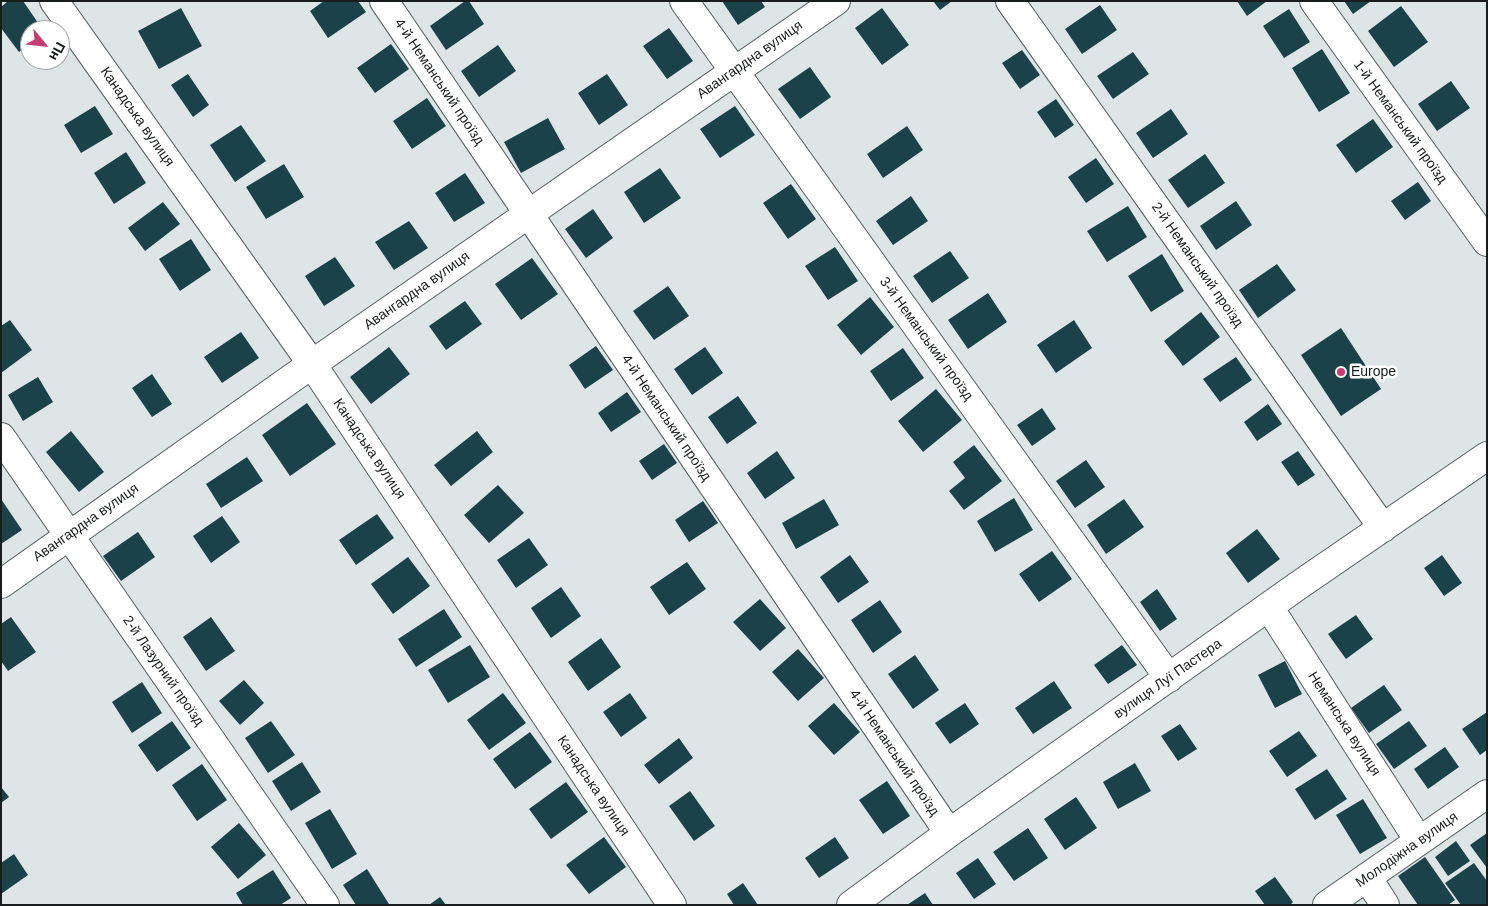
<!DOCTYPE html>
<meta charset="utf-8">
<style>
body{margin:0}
#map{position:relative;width:1488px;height:906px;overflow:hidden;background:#dee5e7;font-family:Helvetica,sans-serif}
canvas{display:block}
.frame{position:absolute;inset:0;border:2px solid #191c1c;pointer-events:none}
.north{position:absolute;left:20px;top:20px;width:50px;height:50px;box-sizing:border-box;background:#fff;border:1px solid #a3a4a4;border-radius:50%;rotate:118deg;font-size:14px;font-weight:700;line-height:20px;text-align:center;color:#191c1c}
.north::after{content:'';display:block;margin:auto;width:18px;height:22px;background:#c63b71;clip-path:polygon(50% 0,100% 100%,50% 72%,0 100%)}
</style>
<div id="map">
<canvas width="1488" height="906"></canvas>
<div class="frame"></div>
<div class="north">Пн</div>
</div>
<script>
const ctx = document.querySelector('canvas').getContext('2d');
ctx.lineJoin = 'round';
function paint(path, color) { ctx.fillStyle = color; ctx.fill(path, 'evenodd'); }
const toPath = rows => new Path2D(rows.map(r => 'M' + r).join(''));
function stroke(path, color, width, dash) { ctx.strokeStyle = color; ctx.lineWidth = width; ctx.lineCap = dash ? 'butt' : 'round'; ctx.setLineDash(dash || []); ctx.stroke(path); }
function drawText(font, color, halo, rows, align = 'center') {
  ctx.font = font + ' Helvetica,sans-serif'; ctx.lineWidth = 5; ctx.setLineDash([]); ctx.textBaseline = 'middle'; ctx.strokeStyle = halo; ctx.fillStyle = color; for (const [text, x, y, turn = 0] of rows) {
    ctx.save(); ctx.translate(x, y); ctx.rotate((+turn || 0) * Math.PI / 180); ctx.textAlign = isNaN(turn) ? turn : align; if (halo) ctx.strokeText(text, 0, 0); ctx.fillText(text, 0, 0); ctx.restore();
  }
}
paint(toPath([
 [8,1,23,1,43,30,30,30,30,44,19,52,1,28,1,7],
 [324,1,358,1,366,12,328,38,310,11],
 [465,1,469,1,484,24,446,50,430,26],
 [722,1,761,1,765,7,738,25],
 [933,1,952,1,940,10],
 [1237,1,1267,1,1247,16],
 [1344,1,1371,1,1353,14],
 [1100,5,1117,30,1082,54,1065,29],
 [1401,6,1428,42,1394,67,1368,31],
 [181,8,202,46,159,69,138,31],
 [882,8,909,45,882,65,855,28],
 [1289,9,1310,42,1284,58,1263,26],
 [669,28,693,61,667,79,643,46],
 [391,44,409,69,375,93,357,68],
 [498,45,516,71,479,97,461,71],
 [1322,49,1350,93,1319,112,1292,68],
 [1022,50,1040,75,1020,89,1002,63],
 [1133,52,1149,74,1113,99,1097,76],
 [810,67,831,97,800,119,778,89],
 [188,74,209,105,193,117,171,85],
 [607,74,628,105,599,125,578,93],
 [1451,81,1470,108,1437,131,1418,104],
 [427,98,446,126,412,149,393,121],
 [1056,99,1074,125,1055,138,1037,112],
 [95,106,113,134,81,153,64,125],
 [735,106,755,135,720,158,700,129],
 [1171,109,1188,134,1153,158,1136,133],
 [548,118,565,149,521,173,504,142],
 [1373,119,1393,147,1356,173,1336,145],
 [241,125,266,161,235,182,210,145],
 [907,126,923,150,883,178,867,154],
 [126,152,146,183,114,204,94,173],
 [1205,154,1225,183,1188,208,1168,180],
 [1096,158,1114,184,1086,203,1068,177],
 [284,164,304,197,266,219,246,187],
 [660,168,681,198,644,223,624,192],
 [465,173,485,203,454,222,435,193],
 [1418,182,1431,201,1405,220,1391,201],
 [791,184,816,219,788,239,763,203],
 [911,196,928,221,893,245,876,221],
 [1236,201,1252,225,1216,250,1200,226],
 [163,202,180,224,145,251,128,228],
 [1128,206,1147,237,1107,262,1087,231],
 [593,209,613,238,586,258,565,229],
 [409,221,428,248,394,270,375,242],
 [191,239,211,270,180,291,159,259],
 [835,247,858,281,828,300,805,266],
 [950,251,969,278,932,303,913,276],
 [1162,254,1184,291,1151,312,1128,276],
 [335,257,355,286,324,306,305,276],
 [532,258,558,294,521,320,495,284],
 [1277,264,1296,290,1258,318,1239,290],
 [668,286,689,316,654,340,633,311],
 [988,293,1007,322,968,349,948,320],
 [870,297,894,327,861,355,837,325],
 [465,301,482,324,446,350,429,326],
 [1201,312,1220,337,1183,366,1164,341],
 [10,320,32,350,1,373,1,326],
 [1074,320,1092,348,1056,373,1037,345],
 [1341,328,1381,389,1341,416,1301,355],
 [241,332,259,358,222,383,204,357],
 [596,346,613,370,585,389,569,365],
 [389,347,410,374,371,404,350,377],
 [705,347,723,373,692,395,674,369],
 [903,348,924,378,891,401,870,371],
 [1236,357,1252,380,1220,402,1203,379],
 [152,374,172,404,152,417,132,388],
 [38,377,53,402,23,421,8,395],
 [936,389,962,420,923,452,898,421],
 [627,392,641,412,611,432,598,413],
 [738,396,757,423,727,444,708,417],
 [307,403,336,444,290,476,262,435],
 [1268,404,1282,424,1257,441,1244,422],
 [1042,408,1056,429,1032,446,1017,425],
 [71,431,104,472,79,492,46,452],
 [477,431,493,452,451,486,434,465],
 [664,444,677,463,652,480,639,461],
 [974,445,1002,481,964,510,949,491,965,478,953,462],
 [777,451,795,478,765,499,747,473],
 [1298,451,1315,475,1298,486,1281,462],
 [247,457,263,481,221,508,206,484],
 [1086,460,1105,487,1075,508,1056,481],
 [498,485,524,513,489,543,464,515],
 [1014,498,1033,530,995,552,977,521],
 [1,499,22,530,1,544],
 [824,499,839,525,796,549,782,523],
 [1124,499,1144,527,1106,554,1087,525],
 [703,501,718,523,689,542,675,520],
 [377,514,394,538,356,565,339,540],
 [222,516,240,542,211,563,193,536],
 [1257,529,1280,559,1248,583,1226,553],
 [138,532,155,557,121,581,103,556],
 [529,538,548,565,516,588,497,560],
 [1052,551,1072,579,1039,602,1019,574],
 [850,555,869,582,838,603,820,577],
 [1442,555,1462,583,1444,596,1424,568],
 [408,557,430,586,393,614,371,584],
 [687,562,706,589,669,615,650,587],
 [561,587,581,616,551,638,531,608],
 [1157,589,1177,619,1160,631,1140,602],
 [760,599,786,628,760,651,733,622],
 [880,600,902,632,873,653,851,620],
 [444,609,462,637,416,667,398,639],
 [1356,615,1373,639,1346,659,1328,634],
 [11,617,36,652,8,671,1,661,1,624],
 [211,617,235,651,206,671,183,637],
 [601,638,621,667,588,691,568,662],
 [470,645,490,677,448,703,428,670],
 [1122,645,1137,665,1108,684,1094,665],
 [798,649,824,678,798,701,772,672],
 [915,655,939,690,913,709,888,674],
 [1285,661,1302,694,1275,708,1258,675],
 [244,680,264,703,240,725,219,701],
 [1054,681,1072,708,1033,734,1015,708],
 [142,682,162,713,132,733,112,702],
 [1384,685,1402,710,1369,733,1351,708],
 [503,693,526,723,489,750,467,720],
 [630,693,647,718,621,737,603,712],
 [834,703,860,732,834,755,808,726],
 [965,703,979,724,950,744,935,723],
 [1487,712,1487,750,1480,755,1462,729],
 [172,721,191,748,157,772,138,745],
 [271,721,295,755,268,773,245,738],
 [1409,721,1427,746,1394,769,1376,744],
 [1180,724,1197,749,1178,761,1161,736],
 [1299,731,1317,756,1287,777,1269,751],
 [530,732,552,762,515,789,493,759],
 [679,738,693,758,659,784,644,765],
 [1445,747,1459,767,1428,789,1414,769],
 [302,762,321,792,291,811,272,781],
 [1135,763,1151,791,1118,809,1103,782],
 [202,764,227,800,197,821,172,785],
 [1327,769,1347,799,1315,820,1295,789],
 [887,781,910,816,883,834,859,800],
 [566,782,588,812,551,839,529,809],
 [1,787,9,797,1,803],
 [690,791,715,826,694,841,669,806],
 [1076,797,1097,828,1065,850,1044,819],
 [1363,799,1387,838,1360,854,1336,815],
 [330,809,357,854,332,869,305,823],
 [239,823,266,855,238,879,211,847],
 [1028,828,1048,858,1014,881,993,852],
 [1487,833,1487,868,1470,845],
 [604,837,626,867,589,894,566,865],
 [835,837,849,858,819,878,805,858],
 [1456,841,1470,861,1448,876,1435,857],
 [14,854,28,875,1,894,1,863],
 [1425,857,1455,900,1448,905,1418,905,1398,876],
 [978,858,996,884,974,899,956,873],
 [1474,863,1487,881,1487,905,1461,905,1445,883],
 [367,869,389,904,388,905,356,905,343,885],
 [273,870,291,898,280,905,243,905,236,893],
 [1275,877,1293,902,1290,905,1265,905,1255,891],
 [743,883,758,905,734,905,727,894],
 [925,893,933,905,907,905],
 [440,897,446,905,429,905]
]), '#1b4249');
const minor = toPath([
 [54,1,312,364,672,905],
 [384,1,949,833],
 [684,1,1169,678],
 [1010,1,1383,528],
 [1314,1,1487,242],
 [1,437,325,905],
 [1,584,312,364,836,1],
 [1269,607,1419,841],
 [1367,877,1385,905],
 [851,905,949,833,1299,585,1487,456],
 [1327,905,1487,794]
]);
stroke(minor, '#575e5f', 30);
stroke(minor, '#fff', 28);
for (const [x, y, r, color] of [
 [1341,372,5,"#c63b71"]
]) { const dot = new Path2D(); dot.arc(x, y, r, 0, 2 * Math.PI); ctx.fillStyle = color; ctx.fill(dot); stroke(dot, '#fff', 2); }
drawText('14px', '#191c1c', '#fff', [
 ["Авангардна вулиця",750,60,-35],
 ["4-й Неманський проїзд",439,82,56],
 ["Канадська вулиця",137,117,55],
 ["1-й Неманський проїзд",1400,122,54],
 ["2-й Неманський проїзд",1197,265,55],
 ["Авангардна вулиця",417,291,-35],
 ["3-й Неманський проїзд",926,339,54],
 ["4-й Неманський проїзд",666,418,56],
 ["Канадська вулиця",369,449,56],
 ["Авангардна вулиця",86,523,-35],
 ["2-й Лазурний проїзд",163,671,55],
 ["вулиця Луї Пастера",1168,679,-35],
 ["Неманська вулиця",1344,724,57],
 ["4-й Неманський проїзд",894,753,56],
 ["Канадська вулиця",593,786,56],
 ["Молодіжна вулиця",1407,850,-35]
]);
drawText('14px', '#191c1c', '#fff', [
 ["Europe",1351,372]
], 'left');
</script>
